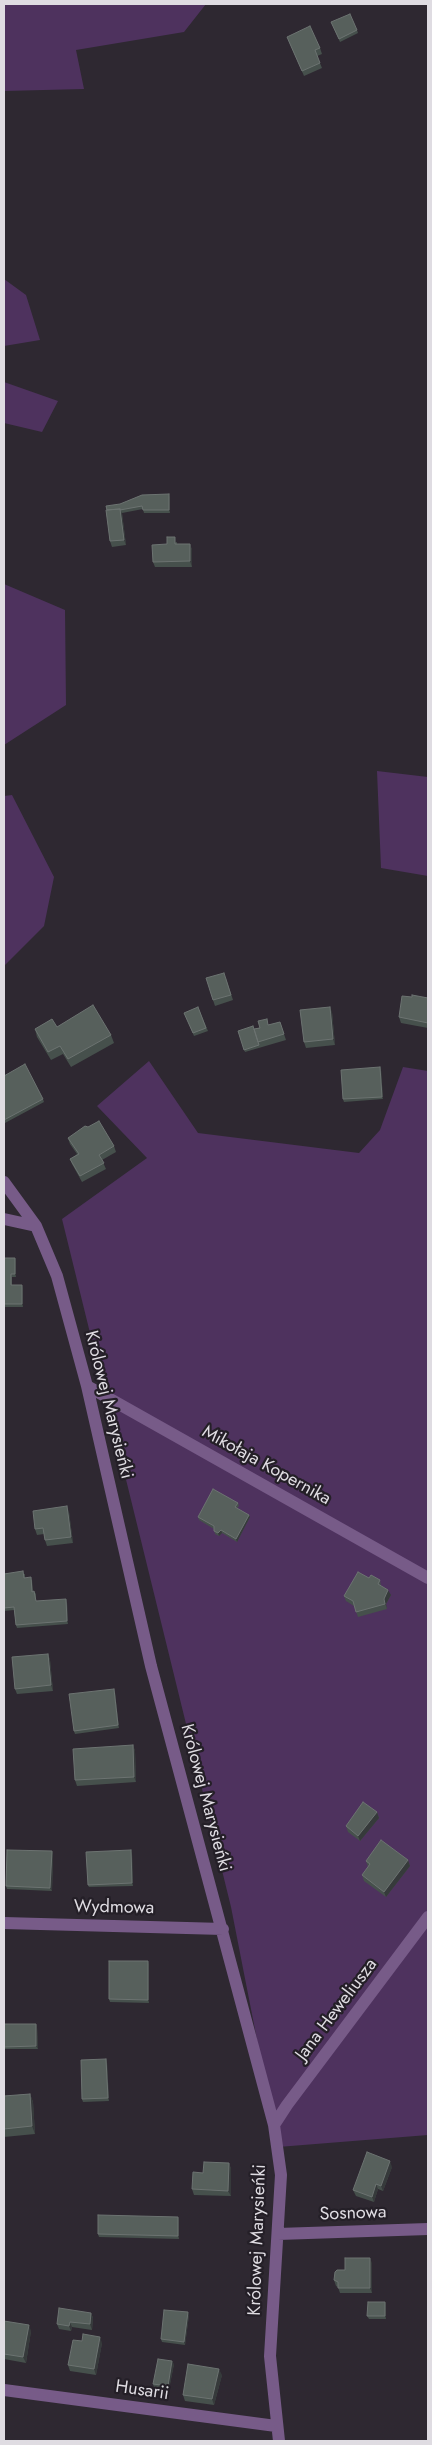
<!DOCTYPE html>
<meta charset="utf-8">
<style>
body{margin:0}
#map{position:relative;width:432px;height:2445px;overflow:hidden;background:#2e2831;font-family:Jost,sans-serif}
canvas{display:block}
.frame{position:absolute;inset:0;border:5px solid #dfdce2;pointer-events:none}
</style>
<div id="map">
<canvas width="432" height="2445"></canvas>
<div class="frame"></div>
</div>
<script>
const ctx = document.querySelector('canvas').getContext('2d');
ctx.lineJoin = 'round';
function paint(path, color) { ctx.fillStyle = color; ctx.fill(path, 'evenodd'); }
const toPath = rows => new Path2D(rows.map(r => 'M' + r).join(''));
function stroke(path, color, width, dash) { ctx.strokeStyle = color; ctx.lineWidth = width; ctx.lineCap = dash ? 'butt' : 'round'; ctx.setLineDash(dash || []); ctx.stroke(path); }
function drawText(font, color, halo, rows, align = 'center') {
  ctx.font = font + ' Jost,sans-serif'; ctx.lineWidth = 4.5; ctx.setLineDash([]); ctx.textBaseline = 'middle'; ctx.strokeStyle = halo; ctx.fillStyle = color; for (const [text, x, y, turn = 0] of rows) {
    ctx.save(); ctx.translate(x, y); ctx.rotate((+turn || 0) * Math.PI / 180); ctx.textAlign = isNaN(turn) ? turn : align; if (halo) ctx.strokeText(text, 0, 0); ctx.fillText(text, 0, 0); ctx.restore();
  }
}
paint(toPath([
 [4,4,206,4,184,32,76,50,84,89,4,91],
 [4,279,26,295,40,340,4,346],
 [4,382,58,401,42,432,4,423],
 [4,584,65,610,66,705,4,745],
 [377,771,428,777,428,876,381,868],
 [12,795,54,877,44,926,4,966,4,796],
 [149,1061,198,1133,359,1153,380,1130,403,1067,428,1071,428,2135,278,2147,231,1907,62,1219,147,1158,97,1106]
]), '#4e325e');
stroke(toPath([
 [4,1182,36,1226,57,1276,87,1386,151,1666,274,2125,281,2175,270,2356,279,2441],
 [4,1219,36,1226],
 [87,1386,428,1578],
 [4,1923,223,1929],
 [274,2125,287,2105,428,1917],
 [278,2234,428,2229],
 [4,2390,276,2426]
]), '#775b88', 12);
paint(toPath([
 [331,22,357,30,358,33,340,42],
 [287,37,320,48,322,54,317,56,322,68,304,76],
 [170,497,170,513,144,513,143,509,122,513,126,545,112,547,110,541,106,510],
 [177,542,177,544,190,544,192,550,192,567,155,567,153,562,167,544],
 [226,978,233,1000,215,1006,213,1000],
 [412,997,428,998,428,1028,401,1023,399,1017],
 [198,1007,208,1031,194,1036,184,1013],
 [332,1012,335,1045,306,1048,304,1042],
 [280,1022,286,1040,245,1052,238,1031,254,1029],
 [57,1027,111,1035,114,1043,71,1067,63,1054,51,1060,37,1037,35,1029],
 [380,1067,381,1070,383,1099,344,1102,343,1099],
 [4,1076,43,1099,44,1102,5,1123,4,1121],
 [68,1138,114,1146,116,1152,102,1160,106,1169,82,1182,72,1164,70,1159,77,1154,70,1144],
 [4,1258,15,1258,16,1261,16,1277,12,1277,12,1285,23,1288,23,1307,4,1307],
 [238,1503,239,1506,237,1508,249,1515,250,1517,237,1542,222,1533,219,1536,215,1534,214,1529,199,1520,198,1517],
 [69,1512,73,1543,47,1546,45,1540,44,1534,37,1535,35,1529],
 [4,1574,25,1574,25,1578,32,1580,33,1592,34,1591,36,1594,36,1601,67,1602,68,1624,17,1628,16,1625,14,1610,4,1611],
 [369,1578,380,1580,381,1586,391,1595,386,1604,387,1609,358,1617,354,1606,346,1601,344,1596],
 [48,1654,50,1660,53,1691,17,1694,15,1689],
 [115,1692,119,1728,75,1734,74,1731],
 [133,1745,135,1751,136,1782,77,1786,75,1780],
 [377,1812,379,1818,360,1841,348,1832,346,1826],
 [52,1851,53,1854,52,1891,7,1889,6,1886],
 [132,1853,133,1886,89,1887,88,1885],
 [408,1860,410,1866,386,1897,364,1881,362,1875,368,1867,366,1861],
 [149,1964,149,2003,110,2002,109,1999],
 [4,2024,36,2024,37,2027,38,2049,4,2049],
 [106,2059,107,2062,109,2101,83,2102,82,2099],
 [30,2094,33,2102,35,2134,4,2137,4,2096],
 [229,2163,231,2169,231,2196,194,2195,192,2189,203,2173],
 [392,2167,383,2191,378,2189,374,2202,356,2196,353,2190],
 [178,2217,179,2220,179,2239,99,2237,98,2234],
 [372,2263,372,2293,340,2293,338,2287,336,2286,334,2280,345,2270],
 [385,2302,386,2305,386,2319,369,2319,367,2316],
 [91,2313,93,2318,92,2330,72,2327,71,2331,59,2329,57,2324],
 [189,2315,185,2345,162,2342,161,2339],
 [4,2321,31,2331,26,2363,4,2359],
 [82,2341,102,2343,96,2375,70,2371,68,2365],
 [174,2364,169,2389,154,2387,153,2384],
 [222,2375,214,2405,185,2401,183,2395]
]), '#46504c');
paint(toPath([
 [169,494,170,497,170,513,169,510],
 [120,509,122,514,126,545,124,540],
 [190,544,192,550,192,567,190,561],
 [330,1007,332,1012,335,1045,333,1039],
 [380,1067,381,1070,383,1099,382,1097],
 [15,1258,16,1261,16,1277,15,1274],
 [22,1285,23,1288,23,1307,22,1304],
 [67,1506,69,1512,73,1543,71,1537],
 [249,1515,250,1517,237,1542,236,1539],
 [221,1530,222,1533,219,1536,218,1533],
 [388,1590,391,1595,386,1604,387,1609,384,1599],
 [66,1599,67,1602,68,1624,67,1621],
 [48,1654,50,1660,53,1691,51,1685],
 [114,1689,115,1692,119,1728,118,1725],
 [133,1745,135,1751,136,1782,134,1777],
 [377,1812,379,1818,360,1841,358,1836],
 [131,1850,132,1853,133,1886,132,1883],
 [52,1851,53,1854,52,1891,50,1888],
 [408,1860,410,1866,386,1897,384,1892],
 [148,1961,149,1964,149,2003,148,2000],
 [36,2024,37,2027,38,2049,36,2046],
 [106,2059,107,2062,109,2101,108,2098],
 [30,2094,33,2102,35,2134,32,2126],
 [390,2161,392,2167,383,2191,381,2186],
 [229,2163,231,2169,231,2196,228,2191],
 [376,2184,378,2189,374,2202,372,2197],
 [178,2217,179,2220,179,2239,178,2236],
 [370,2258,372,2263,372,2293,370,2288],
 [385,2302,386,2305,386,2319,385,2316],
 [188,2312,189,2315,185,2345,184,2342],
 [91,2313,93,2318,92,2330,90,2324],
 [70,2322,72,2327,71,2331,69,2326],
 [29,2325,31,2331,26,2363,23,2357],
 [100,2337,102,2343,96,2375,94,2369],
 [172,2361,174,2364,169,2389,168,2386],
 [219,2369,222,2375,214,2405,212,2399]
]), '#363a3b');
const building = toPath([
 [350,14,357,30,339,39,331,22,350,14],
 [310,26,320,48,315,50,320,63,302,71,287,37,310,26],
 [169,494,169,510,143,510,142,506,120,510,120,509,107,510,106,506,120,504,142,495,169,494],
 [120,509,124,540,110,541,106,510,120,509],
 [167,537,175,537,175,544,190,544,190,561,153,562,152,545,167,544,167,537],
 [224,973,231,995,213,1000,206,978,224,973],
 [412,995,428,998,428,1023,399,1017,402,996,412,997,412,995],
 [93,1005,111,1035,68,1059,60,1046,48,1052,35,1029,52,1019,57,1027,93,1005],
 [198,1007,206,1028,193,1033,184,1013,198,1007],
 [330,1007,333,1039,304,1042,300,1010,330,1007],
 [267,1019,268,1025,280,1022,284,1034,258,1042,254,1029,260,1028,258,1021,267,1019],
 [253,1026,259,1045,244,1050,238,1031,253,1026],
 [25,1064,43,1099,4,1120,4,1076,25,1064],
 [380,1067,382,1097,343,1099,341,1070,380,1067],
 [99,1121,114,1146,99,1155,104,1163,80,1176,70,1159,79,1154,68,1138,85,1126,88,1127,99,1121],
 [4,1258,15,1258,15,1274,11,1274,11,1285,22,1285,22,1304,4,1304,4,1258],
 [213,1489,238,1503,235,1507,249,1515,236,1539,221,1530,218,1533,214,1531,214,1526,198,1517,213,1489],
 [67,1506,71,1537,45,1540,43,1528,35,1529,33,1511,67,1506],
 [23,1571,24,1578,31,1577,32,1592,34,1591,36,1601,66,1599,67,1621,16,1625,14,1607,4,1608,4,1574,23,1571],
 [358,1572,369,1578,371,1575,380,1580,378,1584,388,1590,384,1599,385,1604,356,1612,353,1601,344,1596,358,1572],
 [48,1654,51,1685,15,1689,12,1657,48,1654],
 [114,1689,118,1725,74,1731,69,1694,114,1689],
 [133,1745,134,1777,75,1780,73,1749,133,1745],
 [363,1802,377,1812,358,1836,346,1826,363,1802],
 [381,1840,408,1860,384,1892,362,1875,370,1864,366,1861,381,1840],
 [7,1850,52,1851,50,1888,6,1886,7,1850],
 [131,1850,132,1883,88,1885,86,1852,131,1850],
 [109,1961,148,1961,148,2000,109,1999,109,1961],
 [4,2024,36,2024,36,2046,4,2047,4,2024],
 [106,2059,108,2098,82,2099,81,2060,106,2059],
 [30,2094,32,2126,4,2129,4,2096,30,2094],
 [367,2152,390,2161,381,2186,376,2184,372,2197,353,2190,367,2152],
 [204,2162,229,2163,228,2191,192,2189,193,2172,203,2173,204,2162],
 [98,2215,178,2217,178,2236,98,2234,98,2215],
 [345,2258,370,2258,370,2288,338,2288,338,2282,334,2280,335,2272,337,2270,345,2270,345,2258],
 [368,2302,385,2302,385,2316,367,2316,368,2302],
 [59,2308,91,2313,90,2324,70,2322,69,2326,57,2324,59,2308],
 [164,2310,188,2312,184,2342,161,2339,164,2310],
 [4,2321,29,2325,23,2357,4,2354,4,2321],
 [83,2334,100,2337,94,2369,68,2365,73,2340,82,2341,83,2334],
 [158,2359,172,2361,168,2386,153,2384,158,2359],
 [188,2364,219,2369,212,2399,183,2395,188,2364]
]);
paint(building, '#57605c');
stroke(building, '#6c7371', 1);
drawText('18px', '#dfdce2', '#241f27', [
 ["Królowej Marysieńki",108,1405,76],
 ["Mikołaja Kopernika",266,1466,29],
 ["Królowej Marysieńki",205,1798,75],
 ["Wydmowa",114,1908,1],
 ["Jana Heweliusza",337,2010,-53],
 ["Sosnowa",353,2214,-2],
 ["Królowej Marysieńki",258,2240,-88],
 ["Husarii",142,2391,8]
]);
</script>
